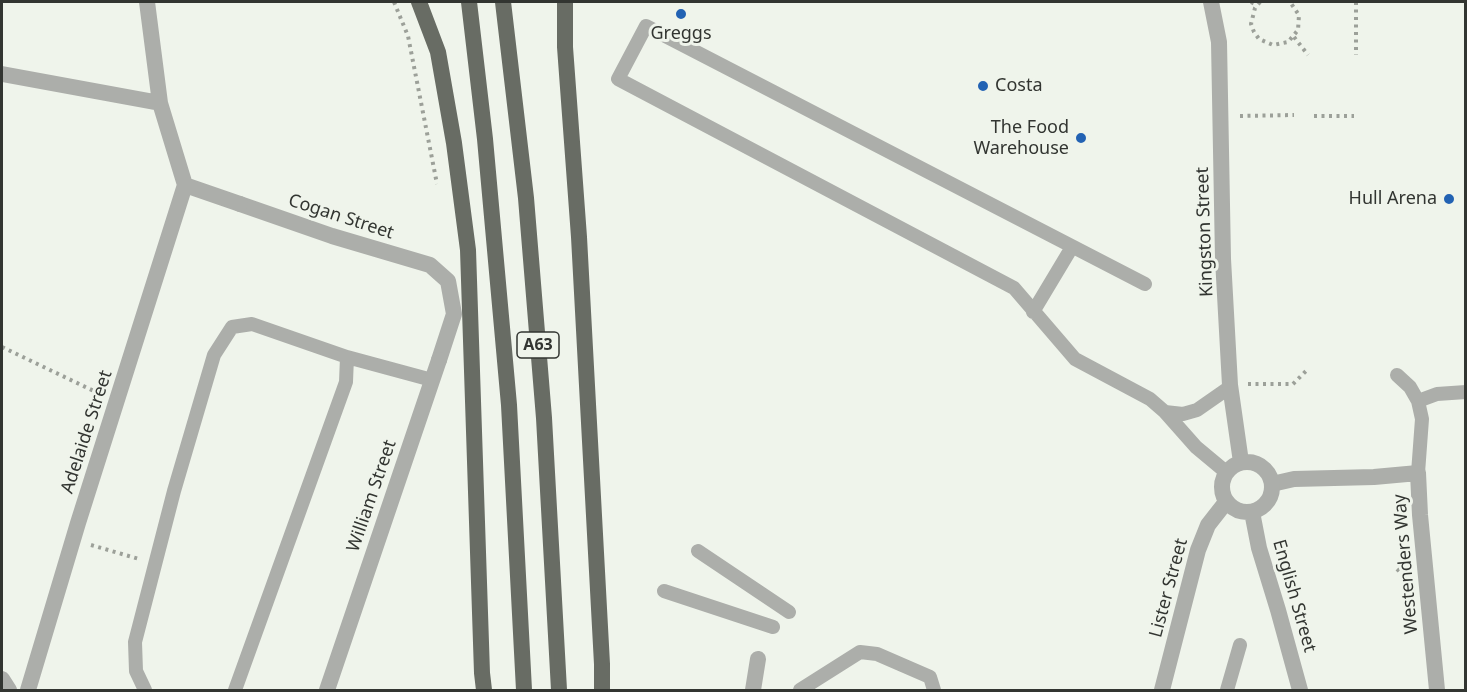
<!DOCTYPE html>
<style>
body{margin:0}
#map{position:relative;width:1467px;height:692px;overflow:hidden;background:#eff4eb;font-family:"Noto Sans",sans-serif}
canvas{display:block}
.frame{position:absolute;inset:0;border:3px solid #323531;pointer-events:none}
</style>
<div id="map">
<canvas width="1467" height="692"></canvas>
<div class="frame"></div>
</div>
<script>
const ctx = document.querySelector('canvas').getContext('2d');
ctx.lineJoin = 'round';
const toPath = rows => new Path2D(rows.map(r => 'M' + r).join(''));
function stroke(path, color, width, dash) { ctx.strokeStyle = color; ctx.lineWidth = width; ctx.lineCap = dash ? 'butt' : 'round'; ctx.setLineDash(dash || []); ctx.stroke(path); }
function drawText(font, color, halo, rows, align = 'center') {
  ctx.font = font + ' "Noto Sans",sans-serif'; ctx.lineWidth = 6; ctx.setLineDash([]); ctx.textBaseline = 'middle'; ctx.strokeStyle = halo; ctx.fillStyle = color; for (const [text, x, y, turn = 0] of rows) {
    ctx.save(); ctx.translate(x, y); ctx.rotate((+turn || 0) * Math.PI / 180); ctx.textAlign = isNaN(turn) ? turn : align; if (halo) ctx.strokeText(text, 0, 0); ctx.fillText(text, 0, 0); ctx.restore();
  }
}
stroke(toPath([
 [394,2,408,36,437,184],
 [1251,2,1257,5],
 [1260,2,1255,8,1251,24,1254,32,1259,39,1273,45,1288,42,1298,30,1299,15,1290,2],
 [1356,2,1356,55],
 [1294,37,1308,55],
 [1240,116,1294,115],
 [1314,116,1354,116],
 [2,347,98,393],
 [1248,384,1293,384,1308,369],
 [91,545,139,559],
 [1397,569,1406,578]
]), '#9ca099', 4, [3, 4.5]);
stroke(toPath([
 [1145,284,646,26,618,79,1014,288,1075,359,1150,399,1165,412,1196,447,1226,472],
 [1033,312,1072,247],
 [347,357,432,380],
 [1397,375,1410,387,1418,401,1422,419,1418,473],
 [1418,401,1437,394,1466,392],
 [1165,412,1183,414,1197,410,1230,387],
 [698,551,789,612],
 [664,591,773,627],
 [145,690,136,671,135,642,174,491,214,355,232,327,252,324,347,357,346,382,235,690],
 [800,690,860,652,877,654,930,677,934,690],
 [1227,690,1240,645]
]), '#acaeaa', 14);
stroke(toPath([
 [240,204,332,236,430,265,448,281,454,314,439,360]
]), '#acaeaa', 16);
stroke(toPath([
 [147,2,160,103,185,185],
 [2,74,160,103],
 [185,185,240,204],
 [1272,484,1294,479,1374,477,1418,473,1420,515,1437,690],
 [2,679,9,690],
 [28,690,78,523,185,185],
 [327,690,439,360],
 [753,690,758,659],
 [1162,690,1198,550,1208,525,1226,502]
]), '#acaeaa', 16);
stroke(toPath([
 [1211,2,1219,42,1223,259,1230,385,1241,462],
 '1222 487a25 25 0 1 1 50 0a25 25 0 1 1-50 0Z',
 [1252,512,1259,548,1278,610,1300,690]
]), '#acaeaa', 16);
stroke(toPath([
 [419,2,438,52,454,143,468,250,482,673,484,690],
 [469,2,485,139,509,405,524,690],
 [503,2,526,198,544,418,559,690],
 [565,2,565,47,579,237,602,664,602,690]
]), '#686c64', 16);
for (const [x, y, r, color] of [
 [681,14,6,"#2262b3"],
 [983,86,6,"#2262b3"],
 [1081,138,6,"#2262b3"],
 [1449,199,6,"#2262b3"]
]) { const dot = new Path2D(); dot.arc(x, y, r, 0, 2 * Math.PI); ctx.fillStyle = color; ctx.fill(dot); stroke(dot, '#eff4eb', 2); }
for (const [x, y, w] of [
 [538,345,42]
]) { const box = new Path2D(); box.roundRect(x - w / 2, y - 13, w, 26, 4.5); ctx.fillStyle = '#eff4eb'; ctx.fill(box); stroke(box, '#323531', 1.5); }
drawText('bold 16px', '#323531', null, [
 ["A63",538,345]
]);
drawText('18px', '#323531', '#eff4eb', [
 ["Greggs",681,34,"center"],
 ["Costa",995,86,"left"],
 ["The Food",1069,128],
 ["Warehouse",1069,149],
 ["Hull Arena",1437,199]
], 'right');
drawText('18px', '#323531', '#eff4eb', [
 ["Cogan Street",341,217,18],
 ["Kingston Street",1205,232,-92],
 ["Adelaide Street",87,432,-72],
 ["William Street",372,496,-71],
 ["Westenders Way",1406,564,-95],
 ["Lister Street",1169,588,-75],
 ["English Street",1294,596,74]
]);
</script>
